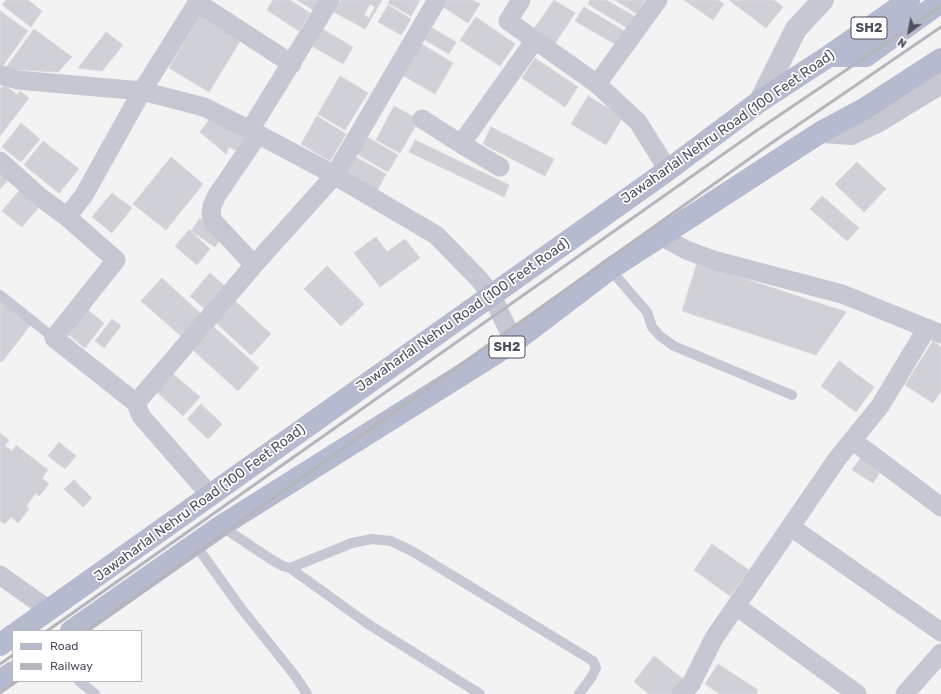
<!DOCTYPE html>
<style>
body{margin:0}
#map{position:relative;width:941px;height:694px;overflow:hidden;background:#f4f3f3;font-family:Rubik,sans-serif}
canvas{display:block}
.legend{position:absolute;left:12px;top:630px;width:130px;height:52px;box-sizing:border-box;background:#fff;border:1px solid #b7b9bf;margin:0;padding:5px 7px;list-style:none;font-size:12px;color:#4c505f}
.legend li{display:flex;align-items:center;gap:8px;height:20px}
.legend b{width:20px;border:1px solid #b7b9bf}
.north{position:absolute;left:889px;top:12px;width:40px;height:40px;-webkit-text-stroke:3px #fff;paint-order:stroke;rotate:212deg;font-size:11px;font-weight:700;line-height:16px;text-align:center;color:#4c505f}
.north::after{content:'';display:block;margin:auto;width:14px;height:18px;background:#4c505f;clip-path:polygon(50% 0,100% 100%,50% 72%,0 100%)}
</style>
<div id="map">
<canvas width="941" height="694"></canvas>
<ul class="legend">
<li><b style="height:5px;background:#b5bace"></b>Road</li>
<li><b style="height:5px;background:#b5b6bc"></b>Railway</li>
</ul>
<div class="north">N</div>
</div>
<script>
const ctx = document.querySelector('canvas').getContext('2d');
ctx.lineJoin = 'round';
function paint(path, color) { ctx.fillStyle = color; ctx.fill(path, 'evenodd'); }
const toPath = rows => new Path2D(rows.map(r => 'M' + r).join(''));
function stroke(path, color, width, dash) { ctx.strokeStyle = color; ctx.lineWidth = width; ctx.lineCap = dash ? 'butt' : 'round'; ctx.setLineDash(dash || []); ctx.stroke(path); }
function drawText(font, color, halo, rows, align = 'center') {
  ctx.font = font + ' Rubik,sans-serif'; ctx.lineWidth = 3.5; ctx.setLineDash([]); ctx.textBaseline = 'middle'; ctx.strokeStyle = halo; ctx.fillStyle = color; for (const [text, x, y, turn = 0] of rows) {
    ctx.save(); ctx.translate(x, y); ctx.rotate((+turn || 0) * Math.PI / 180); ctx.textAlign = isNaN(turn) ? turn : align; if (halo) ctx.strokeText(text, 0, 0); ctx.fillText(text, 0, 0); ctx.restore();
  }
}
const building = toPath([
 [6,0,28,0,42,11,31,27,2,5,6,0],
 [273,0,290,0,310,13,299,31,267,10,273,0],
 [297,0,320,0,313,10,297,0],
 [341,0,382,0,365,29,334,12,341,0],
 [370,4,375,7,369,18,364,15,370,4],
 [390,0,420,0,411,16,388,3,390,0],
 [443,0,472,0,480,4,468,23,440,5,443,0],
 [554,0,575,13,554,45,533,30,554,0],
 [590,0,606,0,634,16,627,28,588,4,590,0],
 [615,0,645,0,637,14,615,0],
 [684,0,718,0,724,4,713,20,684,0],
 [729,0,774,0,783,7,766,28,729,0],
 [388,5,411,19,401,35,378,22,388,5],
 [584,7,628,33,620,47,575,21,584,7],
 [0,11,28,31,2,67,0,66,0,11],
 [201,14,242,38,209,92,169,68,201,14],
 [476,17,515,44,500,66,460,40,476,17],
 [432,28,456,42,449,54,425,40,432,28],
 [34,29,72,57,58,72,5,69,34,29],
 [322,29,353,47,343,64,312,46,322,29],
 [106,32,123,45,102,71,78,68,106,32],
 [420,43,453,63,435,94,402,75,420,43],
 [535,58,578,87,565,107,522,78,535,58],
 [340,76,368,93,345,130,318,114,340,76],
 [4,85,18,95,20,91,29,98,0,136,0,87,2,88,4,85],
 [588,96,623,117,606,145,571,124,588,96],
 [394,106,419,120,400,153,376,140,394,106],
 [213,114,251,135,241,153,229,147,226,154,200,132,213,114],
 [317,116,346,134,330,161,301,144,317,116],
 [21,123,40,139,21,162,2,147,21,123],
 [491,127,554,159,545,176,483,144,491,127],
 [367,137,398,155,388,172,357,154,367,137],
 [415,140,509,185,504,197,409,152,415,140],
 [43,141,79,169,59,193,24,165,43,141],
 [354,156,386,174,377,191,344,174,354,156],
 [171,157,203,184,166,230,133,204,171,157],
 [857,162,886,189,864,212,835,184,857,162],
 [0,168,11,177,0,189,0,168],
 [24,185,44,201,22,227,2,211,24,185],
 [112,193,132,208,112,233,92,217,112,193],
 [822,196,859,228,847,241,810,209,822,196],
 [200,218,224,235,215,247,191,231,200,218],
 [189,230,210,249,197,265,175,246,189,230],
 [376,237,387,252,405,239,420,258,380,287,354,253,376,237],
 [697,263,846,312,816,355,682,311,697,263],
 [327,266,364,304,341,326,304,289,327,266],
 [210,273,226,287,206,310,190,296,210,273],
 [162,278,201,314,181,336,141,301,162,278],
 [0,299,32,323,2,362,0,361,0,299],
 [234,300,271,334,251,355,214,321,234,300],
 [83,306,104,323,85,348,63,330,83,306],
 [112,319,121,326,104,348,95,341,112,319],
 [214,327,259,368,238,391,193,350,214,327],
 [933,341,941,347,941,391,933,403,905,385,933,341],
 [839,361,874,387,856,412,821,386,839,361],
 [172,373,200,397,183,416,156,391,172,373],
 [201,404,222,424,208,439,187,419,201,404],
 [0,433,9,440,5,446,12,451,16,445,48,470,42,478,49,484,39,496,36,493,26,506,29,509,18,523,11,517,5,524,0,521,0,433],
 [59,442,76,456,65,469,48,456,59,442],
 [863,454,883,467,873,483,852,470,863,454],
 [74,480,92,498,83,507,64,489,74,480],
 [712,544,749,570,730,596,694,570,712,544],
 [654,656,683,679,671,694,649,694,634,682,654,656],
 [718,664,758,690,756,694,720,694,705,684,718,664]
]);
paint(building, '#d0d1d6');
stroke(building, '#d7d7dd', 1);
stroke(toPath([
 [610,269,647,312,652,327,660,336,674,346,792,395],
 [0,295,54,338],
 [221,526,272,560,283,566,290,568,368,624,480,694],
 [195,544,241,608,296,677,307,694],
 [290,568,352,543,372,539,391,541,412,551,593,661,596,668,591,678,579,694],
 [79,681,95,694]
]), '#c5c8d2', 10);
stroke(toPath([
 [521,0,508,21,597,84],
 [658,0,597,84,638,122,668,170],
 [198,3,292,64],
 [0,75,18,80,142,91,204,107,250,130,327,171,436,235,479,279,491,294,514,342],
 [422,119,461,144,535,40],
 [250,130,330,0],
 [461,144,500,167],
 [0,161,40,197,67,217,84,195,142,91,199,0],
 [67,217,116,260,54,338,136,403,254,265,334,176,437,0],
 [661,236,686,250,713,260,842,294,941,334],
 [254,265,213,221,211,214,212,206,217,195,258,135],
 [136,403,141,416,210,495],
 [852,440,941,507],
 [791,527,941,632],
 [0,575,49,610],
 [736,606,857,694],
 [681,694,691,684,714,638,837,459,880,406,927,328],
 [905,694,941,653]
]), '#c5c8d2', 19);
stroke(toPath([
 [760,101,796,29,823,0],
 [821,132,851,134,877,122,941,83]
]), '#c5c8d2', 22);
stroke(toPath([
 [829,56,866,56,941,2],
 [19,631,668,170,760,101,829,56,909,0],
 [71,631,221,526,514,342,610,269,661,236,821,132,864,109,941,59],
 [0,645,13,635],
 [0,681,13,672]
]), '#b5bace', 22);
stroke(toPath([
 [47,631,756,131,941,6],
 [87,631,770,144,941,27],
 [0,664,13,655],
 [0,693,17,681]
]), '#b5b6bc', 3);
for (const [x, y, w] of [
 [869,28,36],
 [507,347,36]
]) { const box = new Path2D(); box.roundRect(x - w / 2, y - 11, w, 22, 3); ctx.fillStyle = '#fff'; ctx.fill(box); stroke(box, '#4c505f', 1); }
drawText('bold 13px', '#4c505f', null, [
 ["SH2",869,28],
 ["SH2",507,347]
]);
drawText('14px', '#4c505f', '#fff', [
 ["Jawaharlal Nehru Road (100 Feet Road)",728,127,-35],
 ["Jawaharlal Nehru Road (100 Feet Road)",463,315,-35],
 ["Jawaharlal Nehru Road (100 Feet Road)",200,503,-36]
]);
</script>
